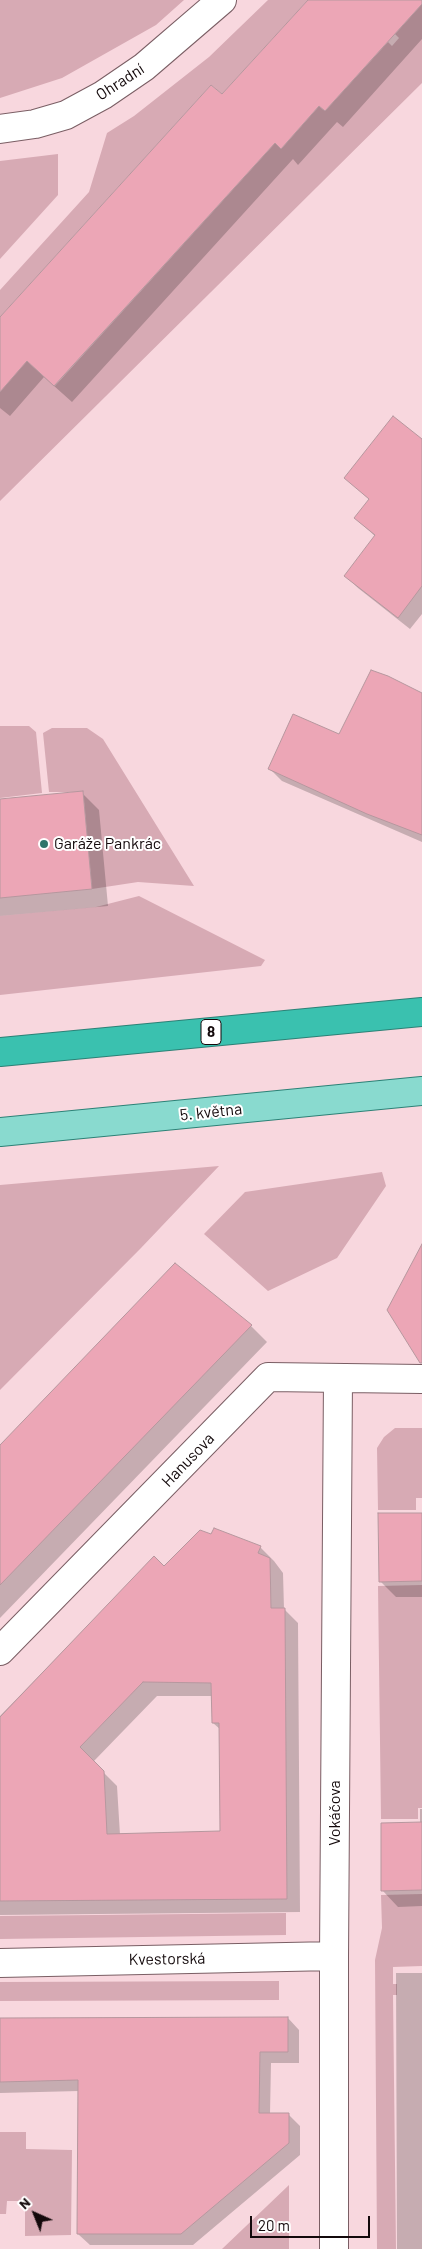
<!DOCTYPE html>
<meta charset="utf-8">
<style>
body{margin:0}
#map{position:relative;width:422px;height:2249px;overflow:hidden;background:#f8d7de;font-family:Barlow,sans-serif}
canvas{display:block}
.north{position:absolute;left:10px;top:2189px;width:50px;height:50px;-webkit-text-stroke:4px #fff;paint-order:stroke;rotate:316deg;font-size:14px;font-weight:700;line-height:20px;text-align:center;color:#13090b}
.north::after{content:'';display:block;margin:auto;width:18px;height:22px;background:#13090b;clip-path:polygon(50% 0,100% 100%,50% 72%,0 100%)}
.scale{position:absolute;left:250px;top:2216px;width:120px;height:22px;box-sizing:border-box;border:2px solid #13090b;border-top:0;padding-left:6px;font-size:15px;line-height:18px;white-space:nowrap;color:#13090b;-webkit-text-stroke:4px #fff;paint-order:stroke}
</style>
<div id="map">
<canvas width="422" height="2249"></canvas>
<div class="north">N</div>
<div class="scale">20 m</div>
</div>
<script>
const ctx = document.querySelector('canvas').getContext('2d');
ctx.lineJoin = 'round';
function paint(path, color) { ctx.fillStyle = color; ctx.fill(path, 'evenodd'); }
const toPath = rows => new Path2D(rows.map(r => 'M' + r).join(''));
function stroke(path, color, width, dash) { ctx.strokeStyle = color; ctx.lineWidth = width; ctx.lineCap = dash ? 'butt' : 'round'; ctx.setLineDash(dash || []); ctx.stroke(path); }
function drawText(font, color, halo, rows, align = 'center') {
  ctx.font = font + ' Barlow,sans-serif'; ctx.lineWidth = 4; ctx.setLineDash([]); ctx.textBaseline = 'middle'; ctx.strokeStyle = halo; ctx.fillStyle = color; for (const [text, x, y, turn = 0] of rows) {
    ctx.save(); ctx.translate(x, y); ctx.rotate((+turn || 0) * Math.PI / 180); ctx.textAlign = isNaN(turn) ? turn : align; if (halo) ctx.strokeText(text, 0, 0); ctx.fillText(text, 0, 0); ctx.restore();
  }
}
paint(toPath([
 [0,0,184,0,156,25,62,78,0,98],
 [268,0,308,0,222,94,211,85,0,317,0,290,89,192,107,133,134,116,209,57],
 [422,4,422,83,0,501,0,337,55,386,275,143,281,149,319,106,325,111,388,42,392,46,399,38,395,34],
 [58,154,58,195,0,259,0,161],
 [0,726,29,726,36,732,42,793,0,798],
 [52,728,87,728,103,739,194,886,138,882,92,889,83,792,49,792,43,733],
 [139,896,265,960,261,966,0,995,0,916,96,907],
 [219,1166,141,1248,0,1390,0,1185],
 [382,1172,386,1186,337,1258,268,1291,204,1234,245,1192],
 [395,1428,422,1428,422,1498,416,1498,416,1510,378,1510,377,1448,384,1437],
 [422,1585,422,1808,418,1808,418,1819,381,1819,378,1586],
 [422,1894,422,1966,393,1967,393,1984,397,1984,397,1995,393,1995,396,2249,377,2249,375,1960,382,1928,381,1895],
 [286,1913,286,1935,0,1939,0,1916],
 [279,1981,279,2000,0,2001,0,1982],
 [0,2132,26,2132,26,2149,72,2150,71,2235,25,2236,25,2201,7,2201,6,2214,0,2214],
 [289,2185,289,2249,222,2249]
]), '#d7aab4');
paint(toPath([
 [309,0,422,0,422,39,343,127,337,122,298,165,293,159,72,402,44,377,10,416,0,408,0,319,222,96],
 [422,441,422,614,410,629,358,588,346,576,376,537,355,518,370,500,345,478],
 [422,694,422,842,282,781,270,769],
 [82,793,99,810,108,906,0,916,0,800],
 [251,1326,267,1342,0,1618,0,1448],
 [422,1514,422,1597,396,1597,380,1581],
 [215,1530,261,1548,274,1561,283,1573,284,1609,298,1623,300,1912,0,1915,0,1716,154,1558,164,1568,212,1536],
 [157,1696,212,1696,213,1723,221,1730,221,1833,120,1835,117,1786,93,1762],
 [420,1809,422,1809,422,1906,398,1907,382,1890,420,1824],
 [396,1973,422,1973,422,2249,397,2249],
 [288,2018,299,2030,299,2063,271,2063,270,2114,288,2114,300,2126,300,2155,193,2245,90,2245,78,2234,79,2091,0,2093,0,2019]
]), '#0003');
const building = toPath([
 [308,0,422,0,422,4,325,111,319,106,281,149,275,143,54,386,27,361,0,392,0,317,211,85,222,94,308,0],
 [393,416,422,439,422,586,398,618,344,576,375,535,354,518,369,499,344,478,393,416],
 [371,670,388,676,422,693,422,835,367,814,268,769,293,714,339,734,371,670],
 [83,791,92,889,0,898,0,799,83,791],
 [422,1244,422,1363,420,1363,387,1310,422,1244],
 [175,1263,252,1325,0,1585,0,1445,175,1263],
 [378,1513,422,1513,422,1581,379,1582,378,1513],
 [214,1528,261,1546,258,1553,270,1558,271,1608,285,1608,287,1899,0,1901,0,1717,154,1556,164,1566,200,1530,211,1534,214,1528],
 [143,1682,211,1683,212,1723,219,1723,220,1831,107,1834,104,1771,80,1747,143,1682],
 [422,1822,422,1890,381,1891,381,1823,422,1822],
 [288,2017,288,2052,260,2052,259,2113,289,2113,289,2143,181,2234,77,2234,78,2080,0,2082,0,2018,288,2017]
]);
paint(building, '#eca6b6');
stroke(building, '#b6979e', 1);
const minor = toPath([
 [0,129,35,124,66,115,103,95,144,67,222,0],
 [0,1651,268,1377,422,1379],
 [0,1963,334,1956],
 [334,2249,334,1956,338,1378]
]);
const major = toPath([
 [0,1132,422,1091]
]);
const highway = toPath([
 [0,1052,422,1012]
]);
stroke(minor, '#7a5e64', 30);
stroke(major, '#2c8176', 30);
stroke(highway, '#2c8176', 30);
stroke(minor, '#fff', 28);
stroke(major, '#89dacf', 28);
stroke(highway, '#3ac1af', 28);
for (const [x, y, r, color] of [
 [44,844,5,"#2f756b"]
]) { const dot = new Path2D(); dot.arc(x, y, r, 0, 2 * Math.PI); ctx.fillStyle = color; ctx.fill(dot); stroke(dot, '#fff', 2); }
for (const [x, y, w] of [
 [211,1032,20]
]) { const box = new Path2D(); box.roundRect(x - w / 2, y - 12.5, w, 25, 4); ctx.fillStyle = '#fff'; ctx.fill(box); stroke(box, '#13090b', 1); }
drawText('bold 15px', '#13090b', null, [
 ["8",211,1032]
]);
drawText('16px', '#13090b', '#fff', [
 ["Ohradní",120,82,-33],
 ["5. května",211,1112,-6],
 ["Hanusova",188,1460,-46],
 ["Vokáčova",335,1813,-90],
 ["Kvestorská",167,1959,-1]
]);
drawText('16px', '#13090b', '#fff', [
 ["Garáže Pankrác",54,844]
], 'left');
</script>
